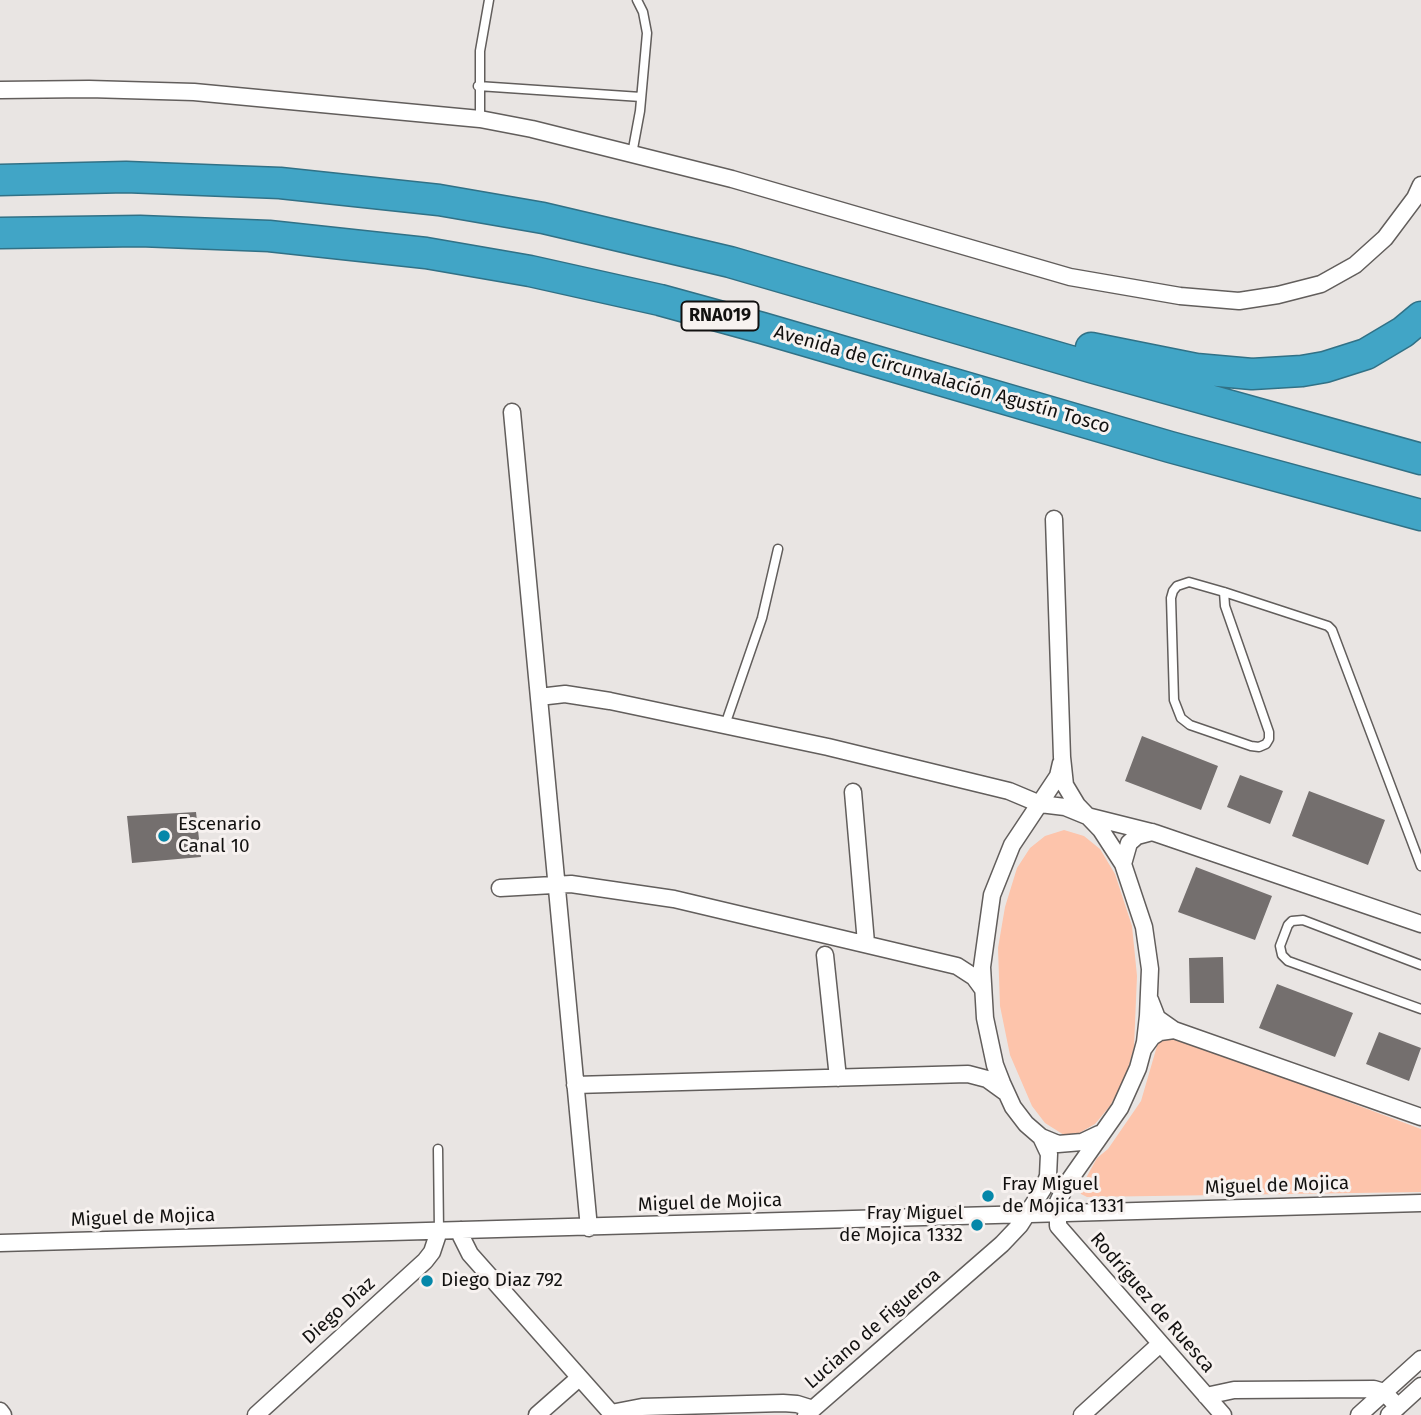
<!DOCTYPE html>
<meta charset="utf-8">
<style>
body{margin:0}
canvas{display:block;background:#e9e5e3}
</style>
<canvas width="1421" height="1415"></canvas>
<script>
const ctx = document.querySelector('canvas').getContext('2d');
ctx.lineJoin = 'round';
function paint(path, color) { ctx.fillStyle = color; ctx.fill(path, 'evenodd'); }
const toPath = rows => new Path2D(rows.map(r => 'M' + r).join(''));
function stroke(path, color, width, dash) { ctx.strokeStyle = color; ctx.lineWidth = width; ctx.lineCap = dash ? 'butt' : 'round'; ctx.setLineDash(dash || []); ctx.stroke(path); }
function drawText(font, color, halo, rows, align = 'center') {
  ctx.font = font + ' "Fira Sans",sans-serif'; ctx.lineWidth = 6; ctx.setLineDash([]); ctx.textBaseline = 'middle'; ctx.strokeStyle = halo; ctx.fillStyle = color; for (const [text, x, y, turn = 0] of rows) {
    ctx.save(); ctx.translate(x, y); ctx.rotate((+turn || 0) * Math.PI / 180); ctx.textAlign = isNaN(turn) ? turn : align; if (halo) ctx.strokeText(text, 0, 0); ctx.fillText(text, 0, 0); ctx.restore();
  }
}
paint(toPath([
 [1064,830,1084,836,1100,849,1115,874,1132,926,1137,976,1134,1047,1126,1076,1110,1106,1095,1124,1079,1133,1064,1135,1045,1123,1032,1106,1010,1055,1000,1006,998,948,1005,907,1017,868,1030,848,1045,836],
 [1169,1035,1421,1129,1421,1192,1087,1197,1081,1194,1080,1189,1097,1158,1108,1149,1141,1101,1157,1046,1161,1038]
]), '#fdc4ab');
paint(toPath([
 [1142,736,1218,766,1201,810,1125,781],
 [1240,775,1283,791,1270,824,1227,807],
 [1309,791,1385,820,1368,865,1292,836],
 [196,812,201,857,132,863,127,816],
 [1196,867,1272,896,1255,940,1178,912],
 [1223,957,1224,1003,1190,1003,1189,958],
 [1277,984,1353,1013,1335,1057,1259,1028],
 [1379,1032,1421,1048,1409,1081,1366,1064]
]), '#746f6e');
const lane = toPath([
 [478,86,641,97],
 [480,119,480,51,489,0],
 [632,154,640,111,647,33,643,12,637,0],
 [1224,592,1225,606,1269,732,1269,739,1266,744,1259,747,1251,746,1190,725,1181,718,1174,700,1171,598,1173,591,1177,586,1189,582,1224,592,1328,626,1332,630,1421,866],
 [725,725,762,618,778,549],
 [1421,965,1303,920,1292,921,1288,925,1280,946,1282,955,1288,961,1421,1009],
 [438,1149,439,1231]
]);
const street = toPath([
 [0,90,89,89,194,92,480,119,532,129,732,179,1070,277,1180,296,1239,301,1278,295,1321,284,1355,265,1385,238,1415,198,1421,185],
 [512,412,589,1228],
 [1054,519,1062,757,1065,785,1077,805,1101,830,1123,864,1144,927,1150,969,1148,1016,1145,1042,1138,1068,1120,1108,1066,1185,1058,1202,1058,1226,1223,1415],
 [539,697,565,694,610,701,828,747,1009,791,1040,804,1065,807,1087,816,1155,833,1421,924],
 [1061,763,1058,776,1012,845,992,895,982,967,985,1018,995,1065,1002,1083,1013,1107,1026,1124,1041,1137,1058,1144,1082,1142,1099,1134],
 [853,792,866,943],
 [1123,864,1129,843,1137,836,1152,832],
 [500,888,571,884,674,899,957,966,974,977,982,988],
 [825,955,838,1078],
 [1174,1030,1421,1117],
 [1144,1048,1152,1037,1160,1032,1174,1030,1157,1018,1150,1000],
 [575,1085,968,1074,987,1079,1005,1092],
 [461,1230,461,1236,470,1254,613,1415],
 [0,1243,1421,1203],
 [1206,1396,1234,1390,1374,1389,1384,1392,1398,1407],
 [0,1411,3,1415],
 [611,1413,642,1407,783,1403,797,1404,813,1409],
 [256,1415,425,1261,432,1252,439,1231],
 [537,1415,579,1378],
 [806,1415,1002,1244,1020,1225,1043,1189,1048,1176,1049,1154,1041,1137],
 [1082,1415,1160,1344],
 [1359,1415,1421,1359],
 [1389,1415,1421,1386]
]);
const highway = toPath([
 [0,180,126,177,280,183,439,200,543,218,730,262,1094,368,1421,459],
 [0,233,140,231,269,236,426,253,530,271,660,300,762,328,1170,447,1421,515],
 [1091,348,1196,369,1252,374,1302,371,1325,367,1366,354,1403,332,1421,317]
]);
stroke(lane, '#625e5c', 11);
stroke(street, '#625e5c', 19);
stroke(highway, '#317186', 33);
stroke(lane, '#fff', 8);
stroke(street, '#fff', 16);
stroke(highway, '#41a5c6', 30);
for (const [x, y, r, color] of [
 [164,836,7,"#0587a9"],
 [988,1196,7,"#0587a9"],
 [977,1225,7,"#0587a9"],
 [427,1281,7,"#0587a9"]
]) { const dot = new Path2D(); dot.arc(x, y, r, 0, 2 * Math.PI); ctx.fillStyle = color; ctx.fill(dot); stroke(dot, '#f7f2f0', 2.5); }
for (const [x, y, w] of [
 [720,316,77]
]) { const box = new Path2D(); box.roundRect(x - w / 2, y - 14.5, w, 29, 5); ctx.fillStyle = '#f7f2f0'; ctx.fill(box); stroke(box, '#121110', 2); }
drawText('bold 18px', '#121110', null, [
 ["RNA019",720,316]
]);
drawText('19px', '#121110', '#f7f2f0', [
 ["Avenida de Circunvalación Agustín Tosco",942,380,16],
 ["Miguel de Mojica",1277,1186,-2],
 ["Miguel de Mojica",710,1203,-2],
 ["Miguel de Mojica",143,1218,-2],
 ["Rodríguez de Ruesca",1152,1303,49],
 ["Diego Díaz",339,1311,-42],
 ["Luciano de Figueroa",873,1329,-41]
]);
drawText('19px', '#121110', '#f7f2f0', [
 ["Escenario",178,825],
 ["Canal 10",178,847],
 ["Fray Miguel",1002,1185],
 ["de Mojica 1331",1002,1207],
 ["Fray Miguel",963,1214,"right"],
 ["de Mojica 1332",963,1236,"right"],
 ["Diego Diaz 792",441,1281]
], 'left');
</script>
